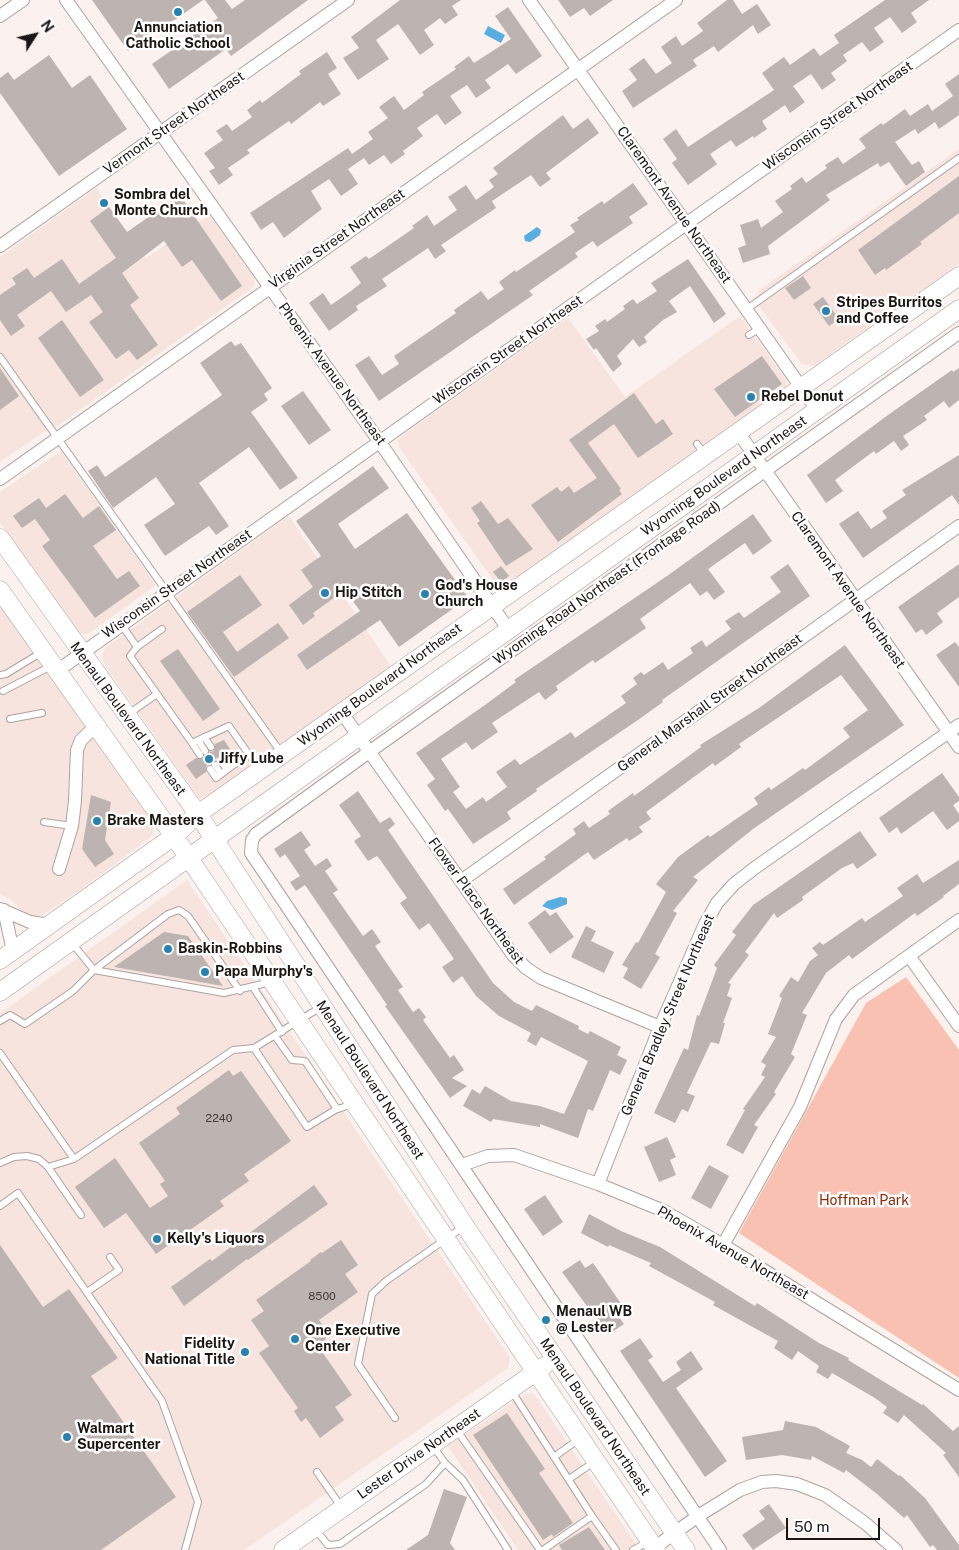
<!DOCTYPE html>
<style>
body{margin:0}
#map{position:relative;width:959px;height:1550px;overflow:hidden;background:#fbf1ee;font-family:"Public Sans",sans-serif}
canvas{display:block}
.north{position:absolute;left:10px;top:10px;width:50px;height:50px;-webkit-text-stroke:4px #fff;paint-order:stroke;rotate:55deg;font-size:14px;font-weight:700;line-height:20px;text-align:center;color:#1a1615}
.north::after{content:'';display:block;margin:auto;width:18px;height:22px;background:#1a1615;clip-path:polygon(50% 0,100% 100%,50% 72%,0 100%)}
.scale{position:absolute;left:786px;top:1518px;width:94px;height:22px;box-sizing:border-box;border:2px solid #1a1615;border-top:0;padding-left:6px;font-size:15px;line-height:18px;white-space:nowrap;color:#1a1615;-webkit-text-stroke:4px #fff;paint-order:stroke}
</style>
<div id="map">
<canvas width="959" height="1550"></canvas>
<div class="north">N</div>
<div class="scale">50 m</div>
</div>
<script>
const ctx = document.querySelector('canvas').getContext('2d');
ctx.lineJoin = 'round';
function paint(path, color) { ctx.fillStyle = color; ctx.fill(path, 'evenodd'); }
const toPath = rows => new Path2D(rows.map(r => 'M' + r).join(''));
function stroke(path, color, width, dash) { ctx.strokeStyle = color; ctx.lineWidth = width; ctx.lineCap = dash ? 'butt' : 'round'; ctx.setLineDash(dash || []); ctx.stroke(path); }
function drawText(font, color, halo, rows, align = 'center') {
  ctx.font = font + ' "Public Sans",sans-serif'; ctx.lineWidth = 5; ctx.setLineDash([]); ctx.textBaseline = 'middle'; ctx.strokeStyle = halo; ctx.fillStyle = color; for (const [text, x, y, turn = 0] of rows) {
    ctx.save(); ctx.translate(x, y); ctx.rotate((+turn || 0) * Math.PI / 180); ctx.textAlign = isNaN(turn) ? turn : align; if (halo) ctx.strokeText(text, 0, 0); ctx.fillText(text, 0, 0); ctx.restore();
  }
}
paint(toPath([
 [959,149,959,264,814,366,802,364,753,298,760,293,758,291],
 [96,188,146,258,209,215,254,277,255,283,253,287,56,427,44,432,0,462,0,257],
 [740,316,785,378,787,385,784,389,507,585,498,586,493,580,399,447,398,440,403,435,568,318,625,397],
 [61,451,156,585,88,634,80,634,0,523,0,492],
 [289,516,392,668,209,797,200,799,104,664,102,656,105,648],
 [0,606,151,818,153,826,153,832,150,838,79,891,37,918,26,916,12,900,0,894],
 [187,880,510,1358,508,1368,244,1550,0,1550,0,1013],
 [531,1393,535,1395,640,1550,518,1550,448,1446,525,1394]
]), '#f7e4df');
paint(toPath([
 [906,977,959,1050,959,1378,739,1233,866,1003]
]), '#f9c1b1');
paint(toPath([
 [488,26,505,35,501,43,484,34],
 [537,227,541,230,540,235,530,242,525,241,524,236],
 [560,897,567,898,567,904,552,910,542,906,547,901]
]), '#58aee1');
paint(toPath([
 [92,0,203,0,176,19,154,30,128,51],
 [205,0,225,0,232,9,245,0,308,0,231,56,226,49,169,89,152,64,218,18],
 [400,0,461,0,452,6,458,15,445,24,440,18,424,30,434,45,420,55,398,24,376,40,389,59,358,80,343,58,359,48,351,37],
 [558,0,613,0,590,16,584,8,570,17],
 [727,0,733,0,742,14,757,4,771,25,758,34,753,25,718,52,714,46,693,60,697,66,633,108,622,91,637,80,629,69,644,58,656,74,672,63,661,47,676,36,682,46,703,31,697,23],
 [885,0,929,0,911,13,917,22,902,33,890,17,874,28,884,42,870,52,862,42,843,55,847,61,831,73,836,80,822,90,811,74,793,86,805,102,790,113,785,105,762,121,767,129,754,138,753,136,736,147,731,140,710,154,717,164,688,185,672,163,677,159,663,139,676,129,688,147,774,90,762,73,784,57,790,65,814,48,820,56,839,43,834,35],
 [508,7,542,56,516,74,508,64,485,80,491,88,476,98,467,85,450,96,462,113,445,125,437,114,417,128,423,136,403,151,405,154,391,164,384,155,369,165,364,158,348,169,358,184,341,196,329,179,311,191,322,209,284,238,273,222,261,230,250,213,348,148,352,154,373,139,368,132,388,118,379,107,394,96,404,110,424,95,422,92,456,69,454,67,469,56,474,63,511,39,495,16],
 [327,52,337,68,328,74,341,94,323,106,320,102,291,124,289,121,247,150,250,153,228,168,233,175,219,185,209,171,215,168,204,153,223,140,216,131,227,124,232,131,252,117,247,110,260,100,262,103,301,74,299,71],
 [49,55,72,88,90,75,127,129,59,176,0,93,0,78,8,72,14,80],
 [959,74,959,115,939,129,935,122,918,134,915,129,895,142,912,165,919,161,925,172,906,186,889,162,880,167,878,163,826,195,830,200,768,246,770,254,743,263,738,248,746,245,740,225,758,219,761,228,783,212,775,201,792,189,790,186,802,177,806,183,827,168,825,165,838,157,843,164,866,148,859,139,881,123,883,125,905,109,910,116,928,104,932,111,953,96,945,84],
 [563,115,573,129,588,118,599,133,546,173,551,179,540,187,531,175,492,201,496,208,441,245,446,251,435,259,428,248,382,279,387,286,356,306,358,310,329,331,309,303,323,293,331,305,351,291,361,283,350,267,366,256,369,259,414,228,412,226,427,215,434,226,457,210,448,197,466,185,476,200,494,187,489,180,498,174,493,168],
 [959,176,959,213,920,242,922,244,886,270,885,268,875,275,858,250],
 [633,183,648,204,629,217,633,223,597,247,593,241,575,253,578,257,529,291,533,295,379,401,355,365,369,356,382,375,399,364,394,356,456,313,454,310,481,291,488,300,504,289,499,282,515,270,516,272,575,232,570,225,579,220,577,218,602,201,604,204],
 [180,195,242,286,221,301,192,260,182,267,164,241,122,273,139,298,130,305,158,345,137,360,129,350,116,359,89,322,103,312,91,295,66,312,51,291,17,315,25,326,11,336,0,320,0,295,16,284,12,278,27,268,34,278,62,259,79,284,116,258,90,221,109,207,127,232],
 [688,259,726,314,714,323,690,286,669,301,677,312,663,320,644,337,647,342,639,347,633,339,617,356,622,364,613,372,596,348,594,350,586,339,599,331,595,326,605,319,607,322,625,309,623,306,633,299,637,304,657,291,651,283],
 [803,276,811,288,794,300,785,288],
 [823,297,839,319,829,326,813,304],
 [62,320,104,380,80,397,38,338],
 [231,341,235,346,241,343,272,388,264,394,268,400,251,412,298,478,280,490,249,447,199,483,229,526,216,535,209,526,165,556,144,525,175,504,156,477,113,508,88,471,97,465,105,477,222,395,200,363],
 [762,356,782,384,735,417,714,389],
 [0,368,19,396,0,410],
 [959,368,959,400,949,408,944,401,924,416,927,420,903,436,909,445,901,451,894,441,876,454,874,451,835,480,843,491,826,503,807,475,888,415,952,370,953,372],
 [303,391,331,430,309,445,281,406],
 [634,393,656,424,663,419,673,434,638,458,614,424,588,443,621,489,619,490,622,494,558,542,531,505,557,487,561,492,569,486,574,493,597,478,569,440],
 [959,455,959,505,952,495,863,558,839,524,858,511,871,529,887,518,882,511,906,495,902,490],
 [373,466,389,488,338,524,355,549,407,513,468,598,399,647,380,620,307,670,297,655,360,611,345,590,313,613,315,616,303,625,289,605,313,587,301,570,321,556,296,521],
 [65,494,83,518,99,506,116,530,93,546,117,579,129,571,140,586,95,618,42,546,50,540,35,519,22,528,13,516,39,498,46,508],
 [481,501,498,524,508,518,533,549,506,566,477,523,480,521,471,508],
 [753,514,772,541,753,555,745,543,708,569,725,592,714,600,707,591,700,596,690,583,640,619,646,628,595,663,593,660,556,686,558,690,545,700,539,692,492,723,498,732,472,750,466,742,441,759,460,787,453,792,466,809,483,797,486,802,507,787,496,772,515,759,520,765,571,732,575,738,626,703,621,696,637,684,633,678,641,672,644,675,663,662,668,670,693,653,690,648,702,640,706,647,731,629,725,621,739,612,744,618,781,592,770,577,788,564,810,596,662,700,663,702,638,720,536,789,537,791,507,812,511,819,473,844,448,809,445,811,427,785,435,779,416,753,485,705,516,682,514,680,667,576],
 [959,564,959,597,937,613,943,622,926,635,922,629,916,633,898,607],
 [501,566,509,576,501,582,493,572],
 [240,575,262,605,223,632,237,652,278,623,289,638,234,677,187,612],
 [955,642,959,647,959,687,936,655],
 [845,645,904,725,753,829,693,877,698,880,673,911,677,913,655,954,660,957,641,989,623,978,628,968,622,965,636,942,638,943,666,892,656,884,678,857,708,835,710,837,758,804,754,798,769,787,771,790,803,768,805,770,850,737,843,728,868,710,841,675,739,744,741,747,715,766,713,763,646,812,651,819,639,827,643,832,629,841,627,838,594,860,588,852,514,905,503,889,546,859,544,857,576,834,573,829,584,821,589,828,610,814,608,811,633,793,634,796,701,747,700,745,759,708],
 [178,649,220,709,203,721,160,661],
 [224,740,230,749,225,753,228,757,225,758,220,756,212,761,206,766,206,772,196,779,186,765,196,758,202,759,210,752,214,751,215,744],
 [942,773,959,797,959,801,953,805,959,814,959,821,947,830,933,811,901,834,897,827,889,833,879,818],
 [358,791,380,823,390,817,395,824,388,830,493,983,514,1002,532,1011,536,1005,579,1026,578,1029,588,1034,590,1031,621,1047,617,1055,627,1060,620,1075,610,1070,593,1111,588,1109,578,1138,540,1124,540,1127,493,1119,491,1122,463,1106,472,1089,480,1094,485,1086,511,1101,540,1106,564,1114,588,1061,541,1037,536,1046,527,1041,531,1033,499,1016,476,996,462,976,453,983,442,967,454,959,429,923,419,930,400,903,407,898,381,861,377,856,368,861,354,841,361,836,339,805],
 [91,795,111,802,105,840,114,854,95,867,82,849],
 [301,831,311,845,304,850,315,866,327,858,332,866,325,871,338,890,333,893,363,936,372,929,381,942,375,946,403,987,398,990,413,1012,419,1008,426,1017,423,1020,450,1058,454,1055,464,1070,452,1078,467,1086,450,1098,385,1006,387,1005,305,885,296,891,290,882,300,876,285,854,280,858,274,849],
 [860,831,877,855,857,869,853,863,842,868,802,897,803,900,777,918,774,913,745,952,749,955,728,983,731,984,727,996,732,998,723,1023,725,1023,719,1044,711,1042,687,1093,695,1096,688,1112,682,1109,675,1123,654,1113,684,1048,688,1050,697,1015,699,1016,717,968,714,965,736,935,732,932,753,905],
 [959,860,959,884,943,896,944,897,917,916,915,913,852,959,849,955,826,973,802,1013,807,1015,791,1054,795,1057,774,1092,776,1094,754,1125,758,1127,743,1154,726,1145,745,1110,743,1109,765,1077,761,1075,766,1065,761,1062,776,1037,768,1034,782,998,779,996,791,977,798,982,810,961,818,955,812,948,820,942,823,945,862,918,865,922,903,896,897,888,917,874,923,883],
 [545,910,550,916,556,912,574,937,550,954,528,923],
 [586,926,596,931,591,941,614,952,604,973,571,957],
 [164,932,188,936,223,986,114,967],
 [229,1070,233,1076,241,1071,291,1141,244,1174,249,1181,220,1201,224,1206,156,1254,126,1213,104,1228,75,1187,115,1158,150,1208,168,1196,160,1184,165,1181,139,1143,180,1114,176,1108],
 [667,1137,676,1157,670,1160,676,1175,659,1182,644,1147],
 [709,1165,729,1176,711,1209,691,1198],
 [314,1185,328,1204,248,1260,247,1259,184,1306,171,1287,210,1259,212,1261],
 [545,1195,563,1222,543,1236,524,1209],
 [589,1214,621,1231,660,1247,755,1306,757,1303,819,1343,849,1358,848,1360,922,1405,923,1404,953,1431,959,1426,959,1477,943,1455,946,1453,904,1415,898,1423,883,1413,887,1407,875,1398,832,1373,828,1379,816,1372,819,1366,798,1351,792,1360,774,1348,778,1341,713,1305,715,1302,649,1266,651,1263,609,1245,608,1247,581,1233],
 [341,1240,358,1265,345,1274,358,1292,319,1320,327,1331,323,1353,352,1395,335,1407,344,1420,320,1438,306,1418,301,1422,294,1411,298,1408,259,1353,269,1346,251,1320,264,1311,256,1300,311,1261,310,1260,321,1252,322,1253],
 [0,1245,43,1307,69,1289,118,1358,91,1376,176,1497,101,1550,0,1550],
 [580,1260,585,1268,593,1263,624,1308,616,1313,624,1324,608,1335,562,1272],
 [640,1338,653,1357,648,1360,663,1382,681,1370,676,1362,691,1351,703,1369,676,1388,727,1461,705,1477,620,1351],
 [507,1413,545,1469,539,1473,573,1523,553,1537,552,1534,543,1540,473,1435],
 [785,1421,816,1427,850,1446,846,1453,862,1460,871,1467,877,1459,899,1476,900,1475,925,1498,959,1545,959,1550,937,1550,933,1545,930,1547,907,1515,904,1518,877,1494,846,1470,844,1473,812,1456,811,1460,782,1455,746,1460,742,1437,783,1430],
 [444,1489,467,1497,450,1543,455,1550,406,1550,428,1535],
 [769,1504,786,1528,753,1550,742,1535,765,1519,759,1511],
 [589,1527,605,1550,562,1550,559,1545]
]), '#bdb3b0');
const lane = toPath([
 [747,309,959,158],
 [749,335,760,328],
 [0,357,282,754],
 [697,444,705,455],
 [121,624,137,647,162,629],
 [137,647,130,656,192,743,229,726,259,769],
 [0,675,6,674,42,652],
 [3,691,53,665],
 [127,715,157,694],
 [10,719,42,713],
 [204,737,211,747],
 [198,740,205,751],
 [192,743,200,755],
 [221,761,227,770],
 [215,765,221,774],
 [210,769,216,778,248,754],
 [44,822,72,826],
 [72,943,94,970,224,993,271,982],
 [253,987,282,1032],
 [0,1021,10,1015,25,1024,73,991,94,970,168,914,179,910,188,916,240,991],
 [275,1036,292,1060,305,1061,337,1109],
 [254,1048,307,1127,335,1110,353,1104],
 [0,1053,74,1159],
 [0,1163,14,1157,27,1156,39,1159,48,1167,81,1215],
 [48,1167,74,1159,233,1050,254,1048,321,1007],
 [0,1206,18,1193,162,1401,198,1502,185,1550],
 [87,1292,119,1270,110,1257],
 [511,1390,592,1516,543,1550],
 [395,1418,358,1364,372,1294,386,1281,463,1227],
 [456,1429,540,1550],
 [433,1446,445,1463,463,1480,508,1550],
 [554,1457,579,1439],
 [317,1472,342,1508],
 [569,1479,594,1462],
 [592,1516,616,1550],
 [315,1529,328,1545,340,1544,426,1484,445,1463],
 [633,1550,650,1541]
]);
const street = toPath([
 [66,0,379,441,508,629],
 [529,0,817,410],
 [0,16,23,0],
 [0,246,348,0],
 [738,432,959,747],
 [0,479,676,0],
 [57,671,959,30],
 [342,713,513,955,526,968,541,978,660,1027],
 [59,869,72,826,75,801,77,750,81,740,96,726],
 [461,881,959,526],
 [0,909,30,922,50,925],
 [4,910,13,951],
 [909,956,959,1026],
 [462,1165,488,1156,514,1155,598,1184,664,1211,723,1245,959,1390],
 [598,1184,660,1027,705,924,717,903,734,884,756,867,959,725],
 [723,1245,800,1107,836,1019,854,995,959,920],
 [654,1548,698,1516,740,1490,762,1482,776,1481,797,1484,825,1495,865,1523,896,1550],
 [720,1550,251,853,252,840,256,834,369,752,959,333]
]);
const secondary = toPath([
 [0,538,198,814,465,1226,686,1550],
 [0,590,174,836,656,1550],
 [0,960,174,836,198,814,959,276],
 [0,992,959,309],
 [283,1550,544,1366]
]);
stroke(lane, '#aca29f', 8);
stroke(street, '#aca29f', 14);
stroke(secondary, '#aca29f', 19);
stroke(lane, '#fff', 6);
stroke(street, '#fff', 12);
stroke(secondary, '#fff', 18);
for (const [x, y, r, color] of [
 [178,12,5,"#2981b0"],
 [104,203,5,"#2981b0"],
 [826,311,5,"#2981b0"],
 [751,397,5,"#2981b0"],
 [325,593,5,"#2981b0"],
 [425,594,5,"#2981b0"],
 [209,759,5,"#2981b0"],
 [97,821,5,"#2981b0"],
 [168,949,5,"#2981b0"],
 [205,972,5,"#2981b0"],
 [157,1239,5,"#2981b0"],
 [546,1320,5,"#2981b0"],
 [295,1339,5,"#2981b0"],
 [245,1352,5,"#2981b0"],
 [67,1437,5,"#2981b0"]
]) { const dot = new Path2D(); dot.arc(x, y, r, 0, 2 * Math.PI); ctx.fillStyle = color; ctx.fill(dot); stroke(dot, '#fff', 2); }
drawText('11px', '#433d3c', null, [
 ["2240",219,1119],
 ["8500",322,1297]
]);
drawText('bold 14px', '#1a1615', '#fff', [
 ["Annunciation",178,28,"center"],
 ["Catholic School",178,44,"center"],
 ["Sombra del",114,195],
 ["Monte Church",114,211],
 ["Stripes Burritos",836,303],
 ["and Coffee",836,319],
 ["Rebel Donut",761,397],
 ["God's House",435,586],
 ["Church",435,602],
 ["Hip Stitch",335,593],
 ["Jiffy Lube",219,759],
 ["Brake Masters",107,821],
 ["Baskin-Robbins",178,949],
 ["Papa Murphy's",215,972],
 ["Kelly's Liquors",167,1239],
 ["Menaul WB",556,1312],
 ["@ Lester",556,1328],
 ["One Executive",305,1331],
 ["Center",305,1347],
 ["Fidelity",235,1344,"right"],
 ["National Title",235,1360,"right"],
 ["Walmart",77,1429],
 ["Supercenter",77,1445]
], 'left');
drawText('14px', '#1a1615', '#fff', [
 ["Wisconsin Street Northeast",838,116,-35],
 ["Vermont Street Northeast",174,123,-35],
 ["Claremont Avenue Northeast",674,205,55],
 ["Virginia Street Northeast",337,239,-35],
 ["Wisconsin Street Northeast",508,350,-35],
 ["Phoenix Avenue Northeast",332,374,54],
 ["Wyoming Boulevard Northeast",724,476,-35],
 ["Wyoming Road Northeast (Frontage Road)",607,583,-35],
 ["Wisconsin Street Northeast",177,584,-35],
 ["Claremont Avenue Northeast",848,590,55],
 ["Wyoming Boulevard Northeast",380,685,-36],
 ["General Marshall Street Northeast",710,703,-36],
 ["Menaul Boulevard Northeast",128,719,54],
 ["Flower Place Northeast",476,901,54],
 ["General Bradley Street Northeast",668,1015,-67],
 ["Menaul Boulevard Northeast",370,1080,57],
 ["Phoenix Avenue Northeast",733,1253,30],
 ["Menaul Boulevard Northeast",595,1417,56],
 ["Lester Drive Northeast",419,1454,-35]
]);
drawText('14px', '#8c2806', '#fff', [
 ["Hoffman Park",864,1201]
]);
</script>
